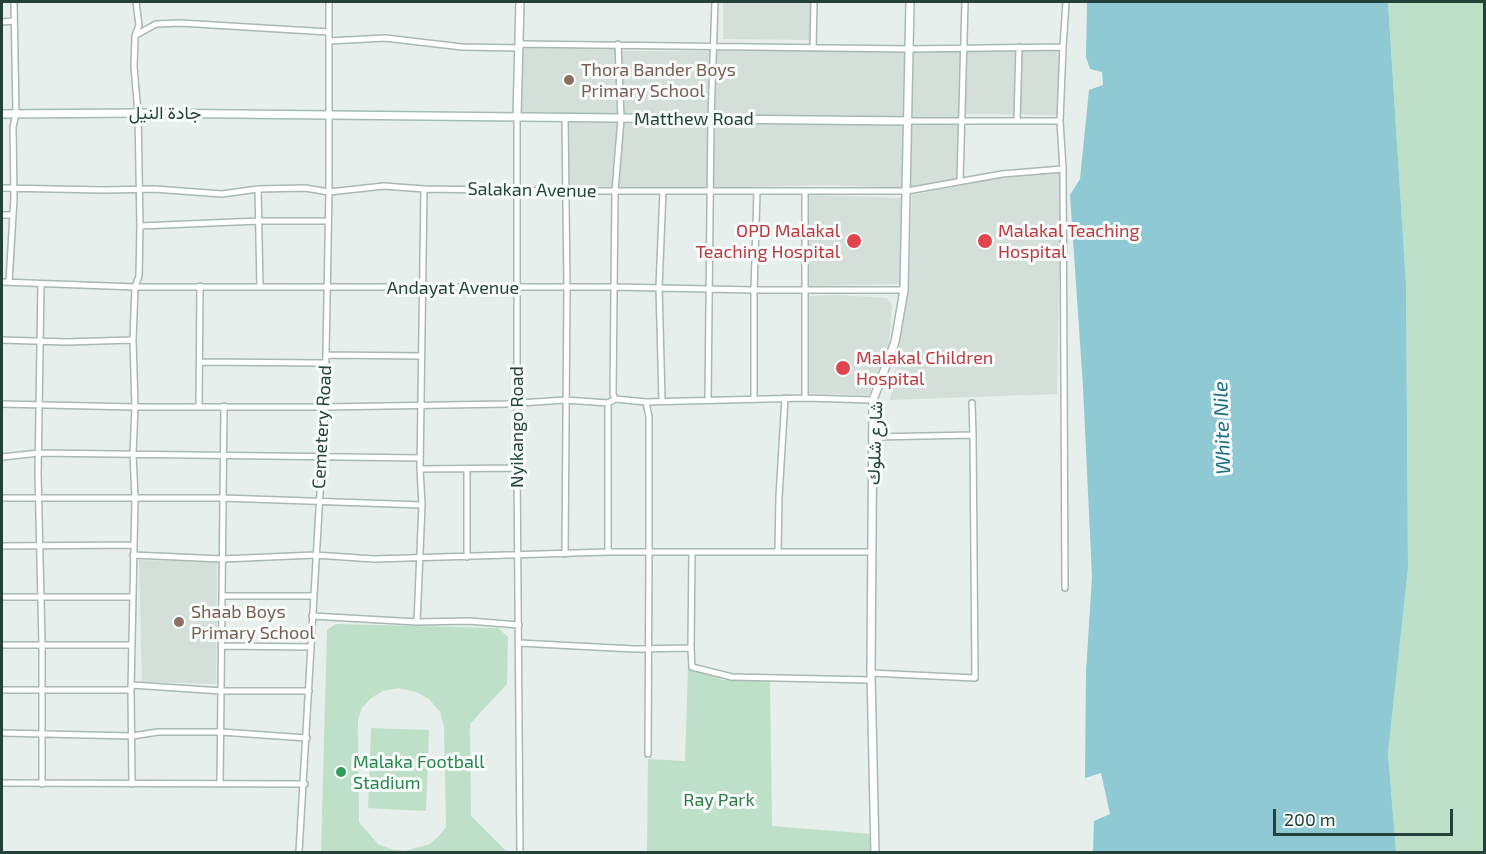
<!DOCTYPE html>
<meta charset="utf-8">
<style>
body{margin:0}
#map{position:relative;width:1486px;height:854px;overflow:hidden;background:#e6efeb;font-family:"Exo 2",sans-serif}
canvas{display:block}
.frame{position:absolute;inset:0;border:3px solid #24423a;pointer-events:none}
.scale{position:absolute;left:1273px;top:809px;width:180px;height:27px;box-sizing:border-box;border:3px solid #24423a;border-top:0;padding-left:8px;font-size:18px;line-height:21px;white-space:nowrap;color:#24423a;-webkit-text-stroke:4px #f7fbf9;paint-order:stroke}
</style>
<div id="map">
<canvas width="1486" height="854"></canvas>
<div class="frame"></div>
<div class="scale">200 m</div>
</div>
<script>
const ctx = document.querySelector('canvas').getContext('2d');
ctx.lineJoin = 'round';
function paint(path, color) { ctx.fillStyle = color; ctx.fill(path, 'evenodd'); }
const toPath = rows => new Path2D(rows.map(r => 'M' + r).join(''));
function stroke(path, color, width, dash) { ctx.strokeStyle = color; ctx.lineWidth = width; ctx.lineCap = dash ? 'butt' : 'round'; ctx.setLineDash(dash || []); ctx.stroke(path); }
function drawText(font, color, halo, rows, align = 'center') {
  ctx.font = font + ' "Exo 2",Vazirmatn,sans-serif'; ctx.lineWidth = 6; ctx.setLineDash([]); ctx.textBaseline = 'middle'; ctx.strokeStyle = halo; ctx.fillStyle = color; for (const [text, x, y, turn = 0] of rows) {
    ctx.save(); ctx.translate(x, y); ctx.rotate((+turn || 0) * Math.PI / 180); ctx.textAlign = isNaN(turn) ? turn : align; if (halo) ctx.strokeText(text, 0, 0); ctx.fillText(text, 0, 0); ctx.restore();
  }
}
paint(toPath([
 [723,2,810,2,810,40,723,39],
 [522,47,615,48,617,114,521,113],
 [621,51,1060,51,1057,115,963,114,960,180,903,190,902,188,828,185,698,188,569,186,566,122,619,120],
 [1061,172,1057,394,890,400,909,288,912,195,1003,177],
 [807,195,903,198,901,284,807,286],
 [839,295,887,298,892,305,889,344,869,395,807,393,808,296],
 [139,560,217,562,216,684,142,682]
]), '#d4dfda');
paint(toPath([
 [1388,2,1484,2,1484,852,1396,852,1388,753,1408,568,1406,284],
 [336,624,498,628,508,637,507,684,470,724,471,816,507,852,321,852,327,630],
 [398,688,416,692,429,699,440,712,444,727,446,827,439,836,430,844,405,851,391,849,378,844,359,822,358,720,362,708,371,698,383,691],
 [688,667,723,680,770,681,772,826,872,834,872,852,647,852,648,759,685,761],
 [371,728,429,730,426,811,368,808]
]), '#bfe0c8');
paint(toPath([
 [1087,2,1388,2,1406,284,1408,568,1388,753,1396,852,1093,852,1094,821,1110,814,1101,773,1085,778,1086,672,1092,577,1083,387,1070,195,1080,179,1089,90,1103,85,1102,72,1090,69,1086,57]
]), '#8ec9d4');
const street = toPath([
 [2,22,14,21],
 [136,35,156,24,180,23,329,32],
 [329,41,385,38,462,47,520,48],
 [520,44,909,49,1063,47,1060,121,1063,169,1065,588],
 [1063,47,1066,2],
 [813,48,814,2],
 [517,116,517,468,520,852],
 [565,118,567,287,565,554],
 [907,121,1060,121],
 [1017,121,1019,47],
 [960,181,965,2],
 [2,188,104,190,154,189,222,194,258,189,305,188,329,192,384,186,424,189,566,191,907,191,1002,174,1063,169],
 [258,189,260,287],
 [2,215,13,215],
 [140,226,259,221,328,221],
 [2,282,135,287,615,287,754,290,904,290],
 [9,282,14,198,13,127,16,114,14,2],
 [41,284,38,474,42,644,42,784],
 [2,340,66,342,133,340],
 [326,355,421,356],
 [200,362,325,363],
 [805,398,805,193],
 [615,399,613,394,615,191,621,119,618,44],
 [708,399,711,118,715,2],
 [754,399,754,290,757,192],
 [662,400,659,287,663,191],
 [646,402,649,417,649,552,648,754],
 [608,403,608,552],
 [2,404,135,407,325,407,506,404,565,400,608,403,615,399,646,402,805,398,873,400],
 [199,407,200,286],
 [874,437,973,435,972,403],
 [2,457,39,453,420,458],
 [420,469,517,468],
 [467,469,467,557],
 [2,498,223,498,422,505],
 [2,546,133,545],
 [778,551,779,497,785,398],
 [133,555,222,559,315,555,374,559,608,552,871,552],
 [222,596,313,596],
 [2,597,133,597],
 [312,616,417,622,469,621,519,625],
 [417,622,422,505,420,469,424,189],
 [519,643,634,649,691,648,692,667,732,677,871,680],
 [2,645,132,645],
 [221,646,311,647],
 [691,648,692,552],
 [871,673,975,678,973,435],
 [132,685,222,691,309,691],
 [2,690,131,690],
 [2,733,132,736,158,732,221,732,307,738],
 [2,783,305,784],
 [132,784,131,690,135,498,133,454,135,407,133,340,135,287,139,276,140,226,138,113,134,67,135,36,139,25,136,2],
 [220,784,224,406],
 [299,852,325,407,329,192,329,2]
]);
const secondary = toPath([
 [2,114,138,113,907,121],
 [517,116,520,2],
 [875,852,871,673,873,400,895,342,904,290,910,2]
]);
stroke(street, '#a8b8b2', 8);
stroke(secondary, '#a4bbb3', 10);
stroke(street, '#fff', 5);
stroke(secondary, '#fff', 7);
for (const [x, y, r, color] of [
 [569,80,6,"#8d6e63"],
 [854,241,8,"#e0444e"],
 [985,241,8,"#e0444e"],
 [843,368,8,"#e0444e"],
 [179,622,6,"#8d6e63"],
 [341,772,6,"#2e9e5b"]
]) { const dot = new Path2D(); dot.arc(x, y, r, 0, 2 * Math.PI); ctx.fillStyle = color; ctx.fill(dot); stroke(dot, '#f7fbf9', 2); }
drawText('18px', '#785e54', '#f7fbf9', [
 ["Thora Bander Boys",581,70],
 ["Primary School",581,91],
 ["Shaab Boys",191,612],
 ["Primary School",191,633]
], 'left');
drawText('18px', '#24423a', '#f7fbf9', [
 ["جادة النيل",165,113],
 ["Matthew Road",694,119],
 ["Salakan Avenue",532,190,1],
 ["Andayat Avenue",453,288],
 ["Cemetery Road",322,427,-87],
 ["Nyikango Road",517,427,-90],
 ["شارع شلوك",875,443,-88]
]);
drawText('18px', '#be3a42', '#f7fbf9', [
 ["OPD Malakal",840,231,"right"],
 ["Teaching Hospital",840,252,"right"],
 ["Malakal Teaching",998,231],
 ["Hospital",998,252],
 ["Malakal Children",856,358],
 ["Hospital",856,379]
], 'left');
drawText('18px', '#27864d', '#f7fbf9', [
 ["Malaka Football",353,762],
 ["Stadium",353,783]
], 'left');
drawText('18px', '#2d7a4b', '#f7fbf9', [
 ["Ray Park",719,800]
]);
drawText('italic 20px', '#1c6f80', '#f7fbf9', [
 ["White Nile",1222,428,-92]
]);
</script>
